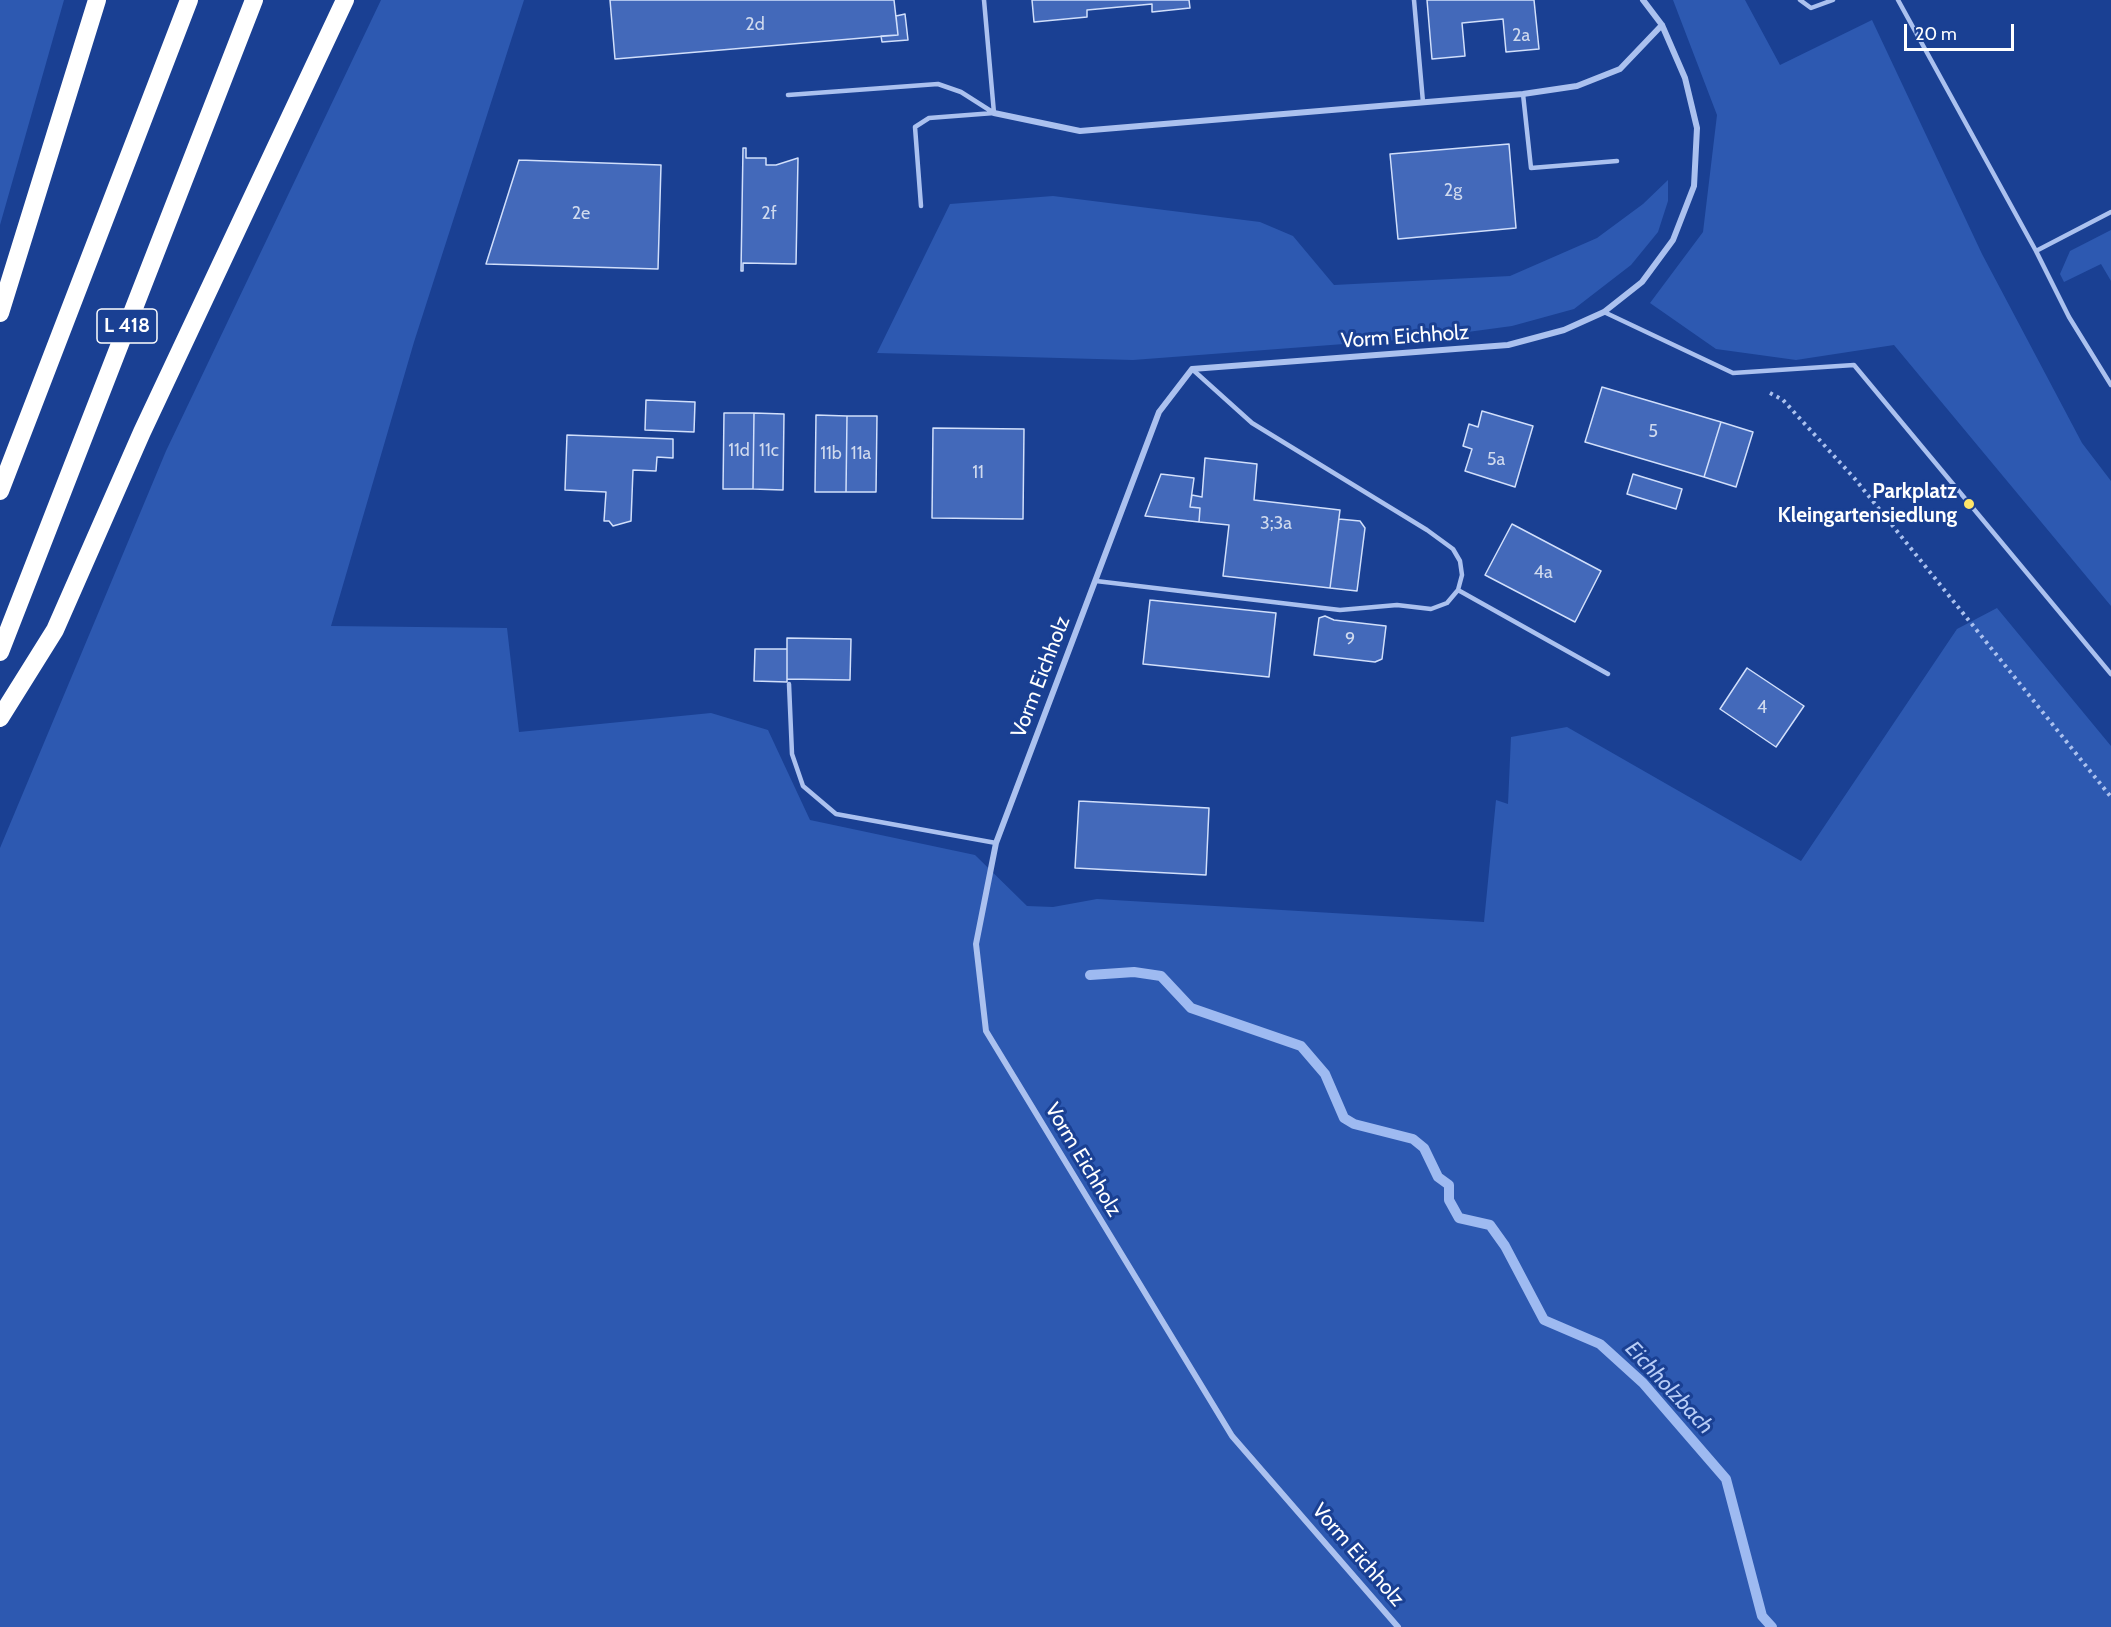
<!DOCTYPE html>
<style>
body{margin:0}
#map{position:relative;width:2111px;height:1627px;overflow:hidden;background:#1a4093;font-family:Cabin,sans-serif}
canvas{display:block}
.scale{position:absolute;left:1904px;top:24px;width:110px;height:27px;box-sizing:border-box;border:3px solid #fff;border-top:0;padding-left:8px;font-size:18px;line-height:21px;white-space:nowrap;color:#fff;-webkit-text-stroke:4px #1a4093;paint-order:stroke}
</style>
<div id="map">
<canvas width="2111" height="1627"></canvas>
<div class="scale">20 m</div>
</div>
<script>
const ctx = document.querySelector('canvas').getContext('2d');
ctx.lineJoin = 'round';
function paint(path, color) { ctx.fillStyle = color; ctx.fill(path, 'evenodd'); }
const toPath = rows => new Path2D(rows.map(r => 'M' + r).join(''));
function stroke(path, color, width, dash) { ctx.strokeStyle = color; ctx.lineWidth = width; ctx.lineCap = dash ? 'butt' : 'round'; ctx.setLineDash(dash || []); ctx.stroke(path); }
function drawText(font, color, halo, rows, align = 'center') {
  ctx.font = font + ' Cabin,sans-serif'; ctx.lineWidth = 6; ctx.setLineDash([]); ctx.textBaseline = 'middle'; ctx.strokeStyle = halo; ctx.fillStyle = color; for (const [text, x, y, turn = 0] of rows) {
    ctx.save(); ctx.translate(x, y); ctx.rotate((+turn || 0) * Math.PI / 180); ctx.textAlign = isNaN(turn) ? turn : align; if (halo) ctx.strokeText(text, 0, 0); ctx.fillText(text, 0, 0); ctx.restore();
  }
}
paint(toPath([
 [0,0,64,0,0,225],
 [381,0,524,0,414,342,331,626,507,628,519,732,711,713,768,730,810,820,975,855,1027,906,1053,907,1097,899,1484,922,1496,800,1508,804,1511,737,1567,727,1801,861,1957,629,1997,608,2111,746,2111,1627,0,1627,0,848,166,451],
 [1673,0,1745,0,1780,65,1872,20,1982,254,2082,443,2111,481,2111,606,1894,345,1796,360,1716,349,1650,303,1703,232,1717,115],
 [1668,180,1668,201,1658,232,1631,265,1574,309,1512,326,1423,338,1133,360,877,353,950,204,1053,196,1260,222,1293,236,1334,285,1510,276,1597,238,1643,204],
 [2111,230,2111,281,2101,264,2064,282,2060,274,2070,251]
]), '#2d59b1');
stroke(toPath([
 [1090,975,1134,972,1161,976,1191,1008,1301,1046,1325,1074,1344,1118,1354,1124,1413,1139,1424,1148,1438,1177,1449,1185,1449,1200,1459,1218,1490,1225,1505,1246,1544,1320,1600,1344,1643,1383,1726,1479,1762,1616,1772,1627]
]), '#9ebaf1', 10);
const building = toPath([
 [610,0,894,0,898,35,615,59,610,0],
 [1032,0,1189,0,1190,8,1152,12,1152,4,1087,10,1087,17,1034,22,1032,0],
 [1427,0,1534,0,1539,49,1506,52,1503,19,1462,23,1465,56,1432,59,1427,0],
 [905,14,908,40,882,42,881,36,898,35,896,16,905,14],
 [1509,144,1516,228,1398,239,1390,154,1509,144],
 [743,148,746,148,746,158,766,158,766,165,776,165,798,158,796,264,743,263,743,271,741,271,743,148],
 [519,160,661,165,658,269,486,264,519,160],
 [1602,387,1721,422,1704,477,1585,442,1602,387],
 [646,400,695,402,694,432,645,430,646,400],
 [1482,411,1533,426,1515,487,1465,471,1472,449,1463,446,1469,424,1478,427,1482,411],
 [724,413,754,413,753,489,723,489,724,413],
 [754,413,784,414,783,490,753,489,754,413],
 [816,415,847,416,846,492,815,492,816,415],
 [847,416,877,416,876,492,846,492,847,416],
 [1721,422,1753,432,1736,487,1704,477,1721,422],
 [933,428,1024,429,1023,519,932,518,933,428],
 [567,435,673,439,673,458,657,457,656,471,633,470,631,521,613,526,609,521,604,521,606,492,565,490,567,435],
 [1205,458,1257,464,1254,500,1340,510,1330,588,1223,576,1229,525,1199,522,1200,508,1190,507,1192,495,1202,497,1205,458],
 [1161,474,1194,478,1190,507,1200,508,1199,522,1145,516,1161,474],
 [1633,474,1682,489,1676,509,1627,494,1633,474],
 [1339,519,1360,521,1365,528,1357,591,1330,588,1339,519],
 [1512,524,1601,571,1575,622,1485,575,1512,524],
 [1150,600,1276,613,1269,677,1143,664,1150,600],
 [1325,616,1334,620,1386,626,1382,659,1375,662,1314,655,1319,618,1325,616],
 [787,638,851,639,850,680,787,679,787,638],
 [755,649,787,649,787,682,754,681,755,649],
 [1747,668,1804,706,1776,747,1720,709,1747,668],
 [1079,801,1209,808,1206,875,1075,868,1079,801]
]);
paint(building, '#4369ba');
stroke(building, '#d1dffb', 1.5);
stroke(toPath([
 [1770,393,1783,400,1855,479,2111,797]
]), '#abc1ef', 4, [3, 4.5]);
stroke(toPath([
 [984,0,994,113],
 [1414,0,1423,102],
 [1800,0,1811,8,1833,0],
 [1898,0,2036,251,2069,317,2111,385],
 [1523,94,1531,168,1617,161],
 [788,95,938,84,961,92,994,113],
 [921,206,915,127,929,118,994,113],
 [2036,251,2111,212],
 [1604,312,1733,373,1854,365,2111,674],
 [1192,369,1252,423,1427,530,1453,549,1460,561,1462,575,1458,590,1608,674],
 [1096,581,1340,610,1397,605,1431,609,1447,603,1458,590],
 [789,684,792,754,803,786,836,814,996,843]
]), '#abc1ef', 4.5);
stroke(toPath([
 [994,113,1080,131,1523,94,1577,86,1620,69,1662,25],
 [1398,1627,1232,1436,986,1031,976,944,996,843,1159,412,1192,369,1508,345,1564,330,1604,312,1642,282,1673,240,1694,186,1697,128,1685,78,1662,25,1643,0]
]), '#abc1ef', 6);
stroke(toPath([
 [0,313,97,0],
 [0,491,189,0],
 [0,652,254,0],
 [0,718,55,630,142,432,345,0]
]), '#fff', 18);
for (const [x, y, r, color] of [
 [1969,504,6,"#ffe669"]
]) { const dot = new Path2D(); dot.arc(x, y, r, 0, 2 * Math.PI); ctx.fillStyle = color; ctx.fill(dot); stroke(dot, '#1a4093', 2); }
drawText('18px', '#d0daee', null, [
 ["2d",755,25],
 ["2a",1521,36],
 ["2g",1453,191],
 ["2e",581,214],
 ["2f",769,214],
 ["5",1653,432],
 ["11d",739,451],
 ["11c",769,451],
 ["11b",831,454],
 ["11a",861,454],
 ["5a",1496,460],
 ["11",978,473],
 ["3;3a",1276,524],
 ["4a",1543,573],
 ["9",1350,640],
 ["4",1762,708]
]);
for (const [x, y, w] of [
 [127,326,60]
]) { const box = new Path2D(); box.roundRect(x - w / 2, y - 17, w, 34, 4.5); ctx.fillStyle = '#1a4093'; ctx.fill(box); stroke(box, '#fff', 1.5); }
drawText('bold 20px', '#fff', null, [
 ["L 418",127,326]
]);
drawText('21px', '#fff', '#1a4093', [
 ["Vorm Eichholz",1405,337,-4],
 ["Vorm Eichholz",1041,677,-69],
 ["Vorm Eichholz",1083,1160,59],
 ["Vorm Eichholz",1358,1555,49]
]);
drawText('bold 21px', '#fff', '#1a4093', [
 ["Parkplatz",1957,492],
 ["Kleingartensiedlung",1957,516]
], 'right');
drawText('italic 22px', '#b7ccf6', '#1a4093', [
 ["Eichholzbach",1669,1388,47]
]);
</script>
